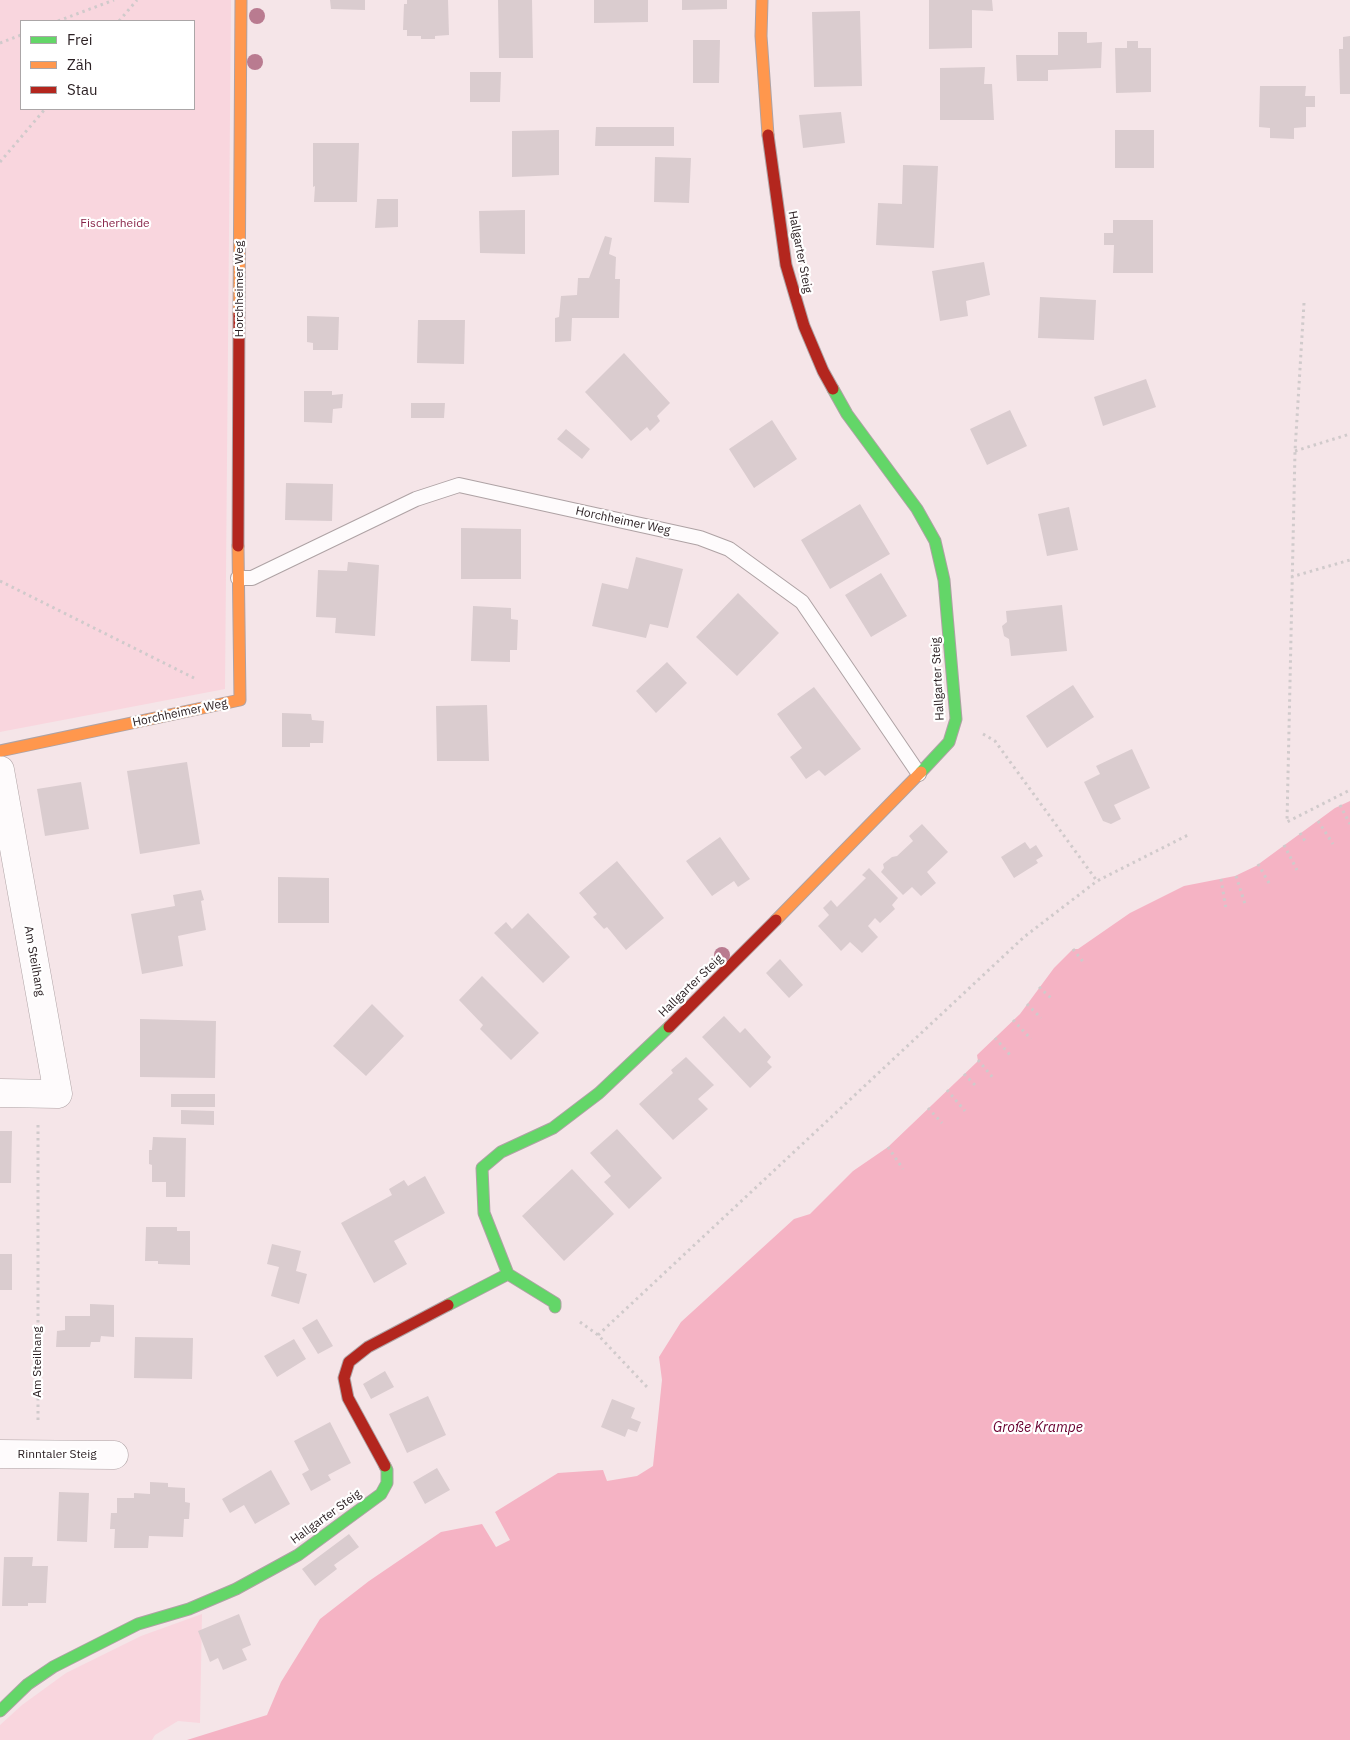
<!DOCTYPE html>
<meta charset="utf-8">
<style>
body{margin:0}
#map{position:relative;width:1350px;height:1740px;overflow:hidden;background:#f5e5e8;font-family:"IBM Plex Sans",sans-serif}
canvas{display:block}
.legend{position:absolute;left:20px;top:20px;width:175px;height:90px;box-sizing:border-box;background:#fff;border:1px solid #aba6a7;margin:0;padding:6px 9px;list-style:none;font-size:15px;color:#2c2124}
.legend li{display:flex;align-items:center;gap:10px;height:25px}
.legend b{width:25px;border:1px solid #aba6a7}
</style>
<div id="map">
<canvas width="1350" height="1740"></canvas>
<ul class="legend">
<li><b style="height:6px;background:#63d668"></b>Frei</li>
<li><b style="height:6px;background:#ff974d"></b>Zäh</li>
<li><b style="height:6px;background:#b3261e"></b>Stau</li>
</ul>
</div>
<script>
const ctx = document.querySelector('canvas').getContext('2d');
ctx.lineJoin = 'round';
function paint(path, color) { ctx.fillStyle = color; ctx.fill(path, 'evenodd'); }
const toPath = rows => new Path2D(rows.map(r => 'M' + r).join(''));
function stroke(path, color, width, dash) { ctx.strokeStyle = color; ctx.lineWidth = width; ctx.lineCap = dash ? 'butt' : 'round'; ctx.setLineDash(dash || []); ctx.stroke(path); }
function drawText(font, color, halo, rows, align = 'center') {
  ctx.font = font + ' "IBM Plex Sans",sans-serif'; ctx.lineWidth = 4.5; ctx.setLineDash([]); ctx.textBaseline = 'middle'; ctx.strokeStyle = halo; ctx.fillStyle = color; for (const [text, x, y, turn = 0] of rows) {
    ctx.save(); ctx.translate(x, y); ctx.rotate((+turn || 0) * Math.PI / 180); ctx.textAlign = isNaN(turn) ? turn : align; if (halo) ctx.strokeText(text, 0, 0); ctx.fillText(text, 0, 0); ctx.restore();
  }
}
paint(toPath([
 [0,0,231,0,225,689,0,732],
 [21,21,194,21,194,109,21,109],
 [202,1614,200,1723,178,1721,155,1735,152,1740,0,1740,0,1725,22,1705,66,1673,141,1636]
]), '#f9d6de');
paint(toPath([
 [1350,801,1350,1740,187,1740,267,1715,281,1682,320,1619,369,1581,441,1532,482,1524,496,1547,510,1540,495,1512,558,1473,603,1470,607,1481,637,1476,653,1466,662,1380,659,1357,681,1322,794,1219,810,1214,853,1171,888,1147,978,1061,977,1055,1020,1014,1054,968,1073,949,1078,949,1130,913,1184,886,1235,876,1256,866,1335,808]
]), '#f5b3c4');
paint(toPath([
 [330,0,365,0,365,10,331,9],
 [407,0,448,0,449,35,435,36,435,39,421,39,421,36,407,36,407,30,403,30,404,4,407,4],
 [498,0,532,0,533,58,499,58],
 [594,0,648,0,648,22,594,23],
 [682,0,727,0,727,9,682,10],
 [929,0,992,0,993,11,972,10,972,48,929,49],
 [860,11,862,86,814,87,812,12],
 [1058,32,1087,32,1087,43,1102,42,1101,68,1048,70,1048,81,1017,81,1016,55,1058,55],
 [1350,36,1350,94,1340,94,1339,49,1343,49,1343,37],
 [693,40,720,40,719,83,693,83],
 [1127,41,1138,41,1138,48,1151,48,1151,92,1116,93,1115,48,1127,48],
 [985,67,984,84,992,84,994,120,940,120,940,68],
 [470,72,501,72,500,102,470,102],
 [1260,86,1306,86,1305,96,1315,96,1315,107,1306,107,1306,127,1294,128,1294,139,1270,138,1270,128,1259,127],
 [841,112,845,143,803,148,799,115],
 [596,127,674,127,674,146,595,146],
 [559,130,559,175,512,177,512,131],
 [1115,130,1154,130,1154,168,1115,168],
 [313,143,359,143,357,202,314,202,315,186,313,187],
 [655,157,691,158,689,203,654,202],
 [903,165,938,166,934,248,876,245,878,203,902,204],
 [377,199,398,199,398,227,375,228],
 [525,210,525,254,480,253,479,211],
 [1113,220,1153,220,1153,273,1113,273,1114,245,1104,245,1104,233,1113,233],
 [605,236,612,238,609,254,616,257,615,279,620,279,619,318,572,318,571,341,555,342,555,318,559,317,561,296,577,295,578,278,589,278],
 [984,262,990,295,966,301,968,316,940,321,932,271],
 [1040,297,1096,300,1094,340,1038,338],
 [307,316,339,317,338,350,313,350,313,343,307,342],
 [418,320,465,320,464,364,417,363],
 [624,353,670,403,657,416,660,421,650,431,647,427,631,441,585,392],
 [1146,379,1156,407,1103,426,1094,397],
 [304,391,332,391,332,395,343,394,342,408,333,409,332,423,304,422],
 [411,403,445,403,444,418,411,418],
 [1010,410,1027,446,987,465,970,429],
 [772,420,797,459,754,488,729,449],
 [566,429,590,449,582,459,557,439],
 [286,483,333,484,332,521,285,520],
 [860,504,890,554,830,589,801,540],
 [1069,507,1078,550,1047,556,1038,514],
 [461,528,521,529,521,579,461,579],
 [636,557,683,569,668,628,650,624,646,638,592,626,602,583,628,589],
 [348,562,379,565,375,636,335,633,336,618,316,617,318,570,347,571],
 [881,573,907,616,871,637,845,595],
 [738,593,779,633,737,676,696,637],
 [1062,605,1067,651,1011,656,1009,639,1004,636,1002,626,1007,622,1006,611],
 [473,606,511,608,511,619,518,620,517,650,510,650,510,662,471,661],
 [667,662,687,683,656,713,636,691],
 [1073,685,1094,717,1047,748,1026,716],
 [814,687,861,749,825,776,819,770,806,779,790,757,802,748,777,714],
 [487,705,489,761,437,761,436,706],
 [282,713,311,714,312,720,324,721,323,743,310,743,310,747,282,747],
 [1132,749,1150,788,1114,805,1121,819,1111,824,1103,821,1084,782,1100,774,1096,766],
 [187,762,200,844,140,854,127,771],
 [81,782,89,829,45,836,37,789],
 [922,824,948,852,927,872,936,883,921,896,912,887,903,895,881,872,884,868,883,864,892,857,897,856,913,841,909,836],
 [720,837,750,879,738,887,734,881,712,896,686,861],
 [1025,842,1030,849,1036,845,1043,856,1036,860,1038,863,1014,878,1001,857],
 [617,861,664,918,626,950,607,927,604,929,593,917,597,914,579,893],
 [869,868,898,898,892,905,895,909,880,923,875,918,868,926,878,937,862,953,850,942,841,951,818,926,829,915,823,908,831,900,837,907,866,878,862,875],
 [278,877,329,878,329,923,278,923],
 [201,890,204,900,201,901,206,930,178,936,183,966,142,974,131,914,175,906,173,895],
 [528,913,570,957,543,983,494,933,506,922,512,929],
 [780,959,803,985,789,998,766,973],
 [482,976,539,1033,511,1060,480,1029,483,1025,459,1000],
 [372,1004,404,1036,366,1076,333,1046],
 [724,1016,740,1033,745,1028,771,1057,767,1062,772,1067,750,1088,702,1037],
 [140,1019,216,1021,215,1078,140,1077],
 [686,1057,714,1085,698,1099,708,1109,673,1140,639,1104,673,1073,671,1070],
 [171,1094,215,1094,215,1107,171,1107],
 [181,1110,214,1111,214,1125,181,1124],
 [617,1129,662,1178,629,1209,604,1182,611,1176,590,1153],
 [0,1131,12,1131,11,1183,0,1183],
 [153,1137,186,1138,185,1197,166,1197,166,1182,152,1182,152,1165,149,1164,149,1150,152,1150],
 [572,1169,614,1214,564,1261,522,1216],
 [425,1176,445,1213,394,1241,407,1264,374,1283,341,1223,392,1195,389,1189,404,1180,408,1186],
 [146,1227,177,1227,177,1231,190,1231,190,1265,158,1264,158,1261,145,1261],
 [272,1244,301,1251,296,1271,307,1274,299,1304,271,1296,279,1267,267,1264],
 [0,1254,12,1254,12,1290,0,1290],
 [90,1304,114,1305,114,1337,101,1336,100,1342,91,1342,90,1347,56,1347,57,1331,65,1330,65,1316,90,1316],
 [317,1319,333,1346,318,1354,302,1328],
 [135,1337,193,1338,192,1379,134,1378],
 [294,1339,306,1359,277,1377,264,1356],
 [385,1371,394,1387,371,1399,363,1384],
 [428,1396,446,1435,407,1453,389,1414],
 [612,1399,635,1408,631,1418,641,1422,637,1432,628,1429,625,1437,601,1427],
 [330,1422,351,1463,328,1475,331,1480,311,1491,302,1474,309,1470,294,1441],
 [437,1468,450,1490,425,1504,413,1482],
 [271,1470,290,1504,255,1524,244,1505,230,1513,222,1499],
 [150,1482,168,1483,168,1487,185,1488,185,1502,190,1503,189,1519,184,1519,183,1537,149,1536,148,1548,114,1548,115,1529,110,1529,111,1513,117,1513,117,1498,134,1498,134,1493,150,1494],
 [59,1492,89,1493,87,1542,57,1541],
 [349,1534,359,1547,334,1565,337,1569,315,1586,302,1569],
 [4,1557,33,1557,32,1566,48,1566,46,1603,28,1603,28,1606,2,1606],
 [239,1614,251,1645,242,1649,247,1660,223,1670,218,1658,210,1662,198,1631]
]), '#dacccf');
const lane = toPath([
 [238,578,252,578,416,499,459,485,700,538,729,549,802,602,919,774]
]);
const street = toPath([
 [0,770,58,1094,0,1093],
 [0,1454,114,1455]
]);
const fast = toPath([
 [833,389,847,414,917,509,935,541,944,580,956,719,949,742,921,772],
 [448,1305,508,1274],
 [555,1307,555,1303,508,1274,484,1213,482,1168,501,1152,553,1128,599,1093,669,1027],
 [0,1711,28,1684,53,1667,138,1624,189,1609,236,1589,298,1555,381,1494,387,1483,387,1470,385,1466]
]);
const slow = toPath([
 [762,0,761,36,768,135],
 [239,314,241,0],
 [0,751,240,700,238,546],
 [776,920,921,772]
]);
const jam = toPath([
 [768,135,786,265,804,326,823,371,833,389],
 [238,546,239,314],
 [669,1027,776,920],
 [385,1466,348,1398,344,1378,349,1362,368,1347,448,1305]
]);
stroke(lane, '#aea2a4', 16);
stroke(street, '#aea2a4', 29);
stroke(fast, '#aea2a4', 13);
stroke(slow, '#aea2a4', 13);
stroke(jam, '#aea2a4', 13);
stroke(toPath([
 [58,21,114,0],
 [119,21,137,0],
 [0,43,21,35],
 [0,162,45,109],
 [1304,303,1295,451,1287,822,1350,790],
 [1295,451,1350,434],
 [1291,577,1350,560],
 [0,581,194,678],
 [983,734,995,741,1097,881],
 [1340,805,1350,824],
 [1318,821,1333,844],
 [1300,833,1305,841],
 [1284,845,1297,870],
 [1258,864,1269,883],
 [1236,876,1245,904],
 [1221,879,1226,909],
 [1073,949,1084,963],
 [1039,987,1051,998],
 [1027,1004,1041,1018],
 [1013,1020,1031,1039],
 [995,1038,1011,1056],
 [978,1060,994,1079],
 [964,1074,977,1087],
 [947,1090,965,1111],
 [928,1108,942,1123],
 [38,1125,38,1424],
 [888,1147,903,1169],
 [580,1322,598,1335,647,1387],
 [598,1335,1024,937,1097,881,1188,835]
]), '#d0cacb', 3, [2.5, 4]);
stroke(lane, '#fefbfc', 14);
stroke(street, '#fefbfc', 28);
stroke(fast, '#63d668', 11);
stroke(slow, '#ff974d', 11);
stroke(jam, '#b3261e', 11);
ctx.fillStyle = '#b97b90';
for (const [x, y] of [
 [257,16],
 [255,62],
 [722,955]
]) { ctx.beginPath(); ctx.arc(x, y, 8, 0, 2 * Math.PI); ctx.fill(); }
drawText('12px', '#882448', '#fff', [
 ["Fischerheide",115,224]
]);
drawText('12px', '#2c2124', '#fff', [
 ["Hallgarter Steig",800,252,79],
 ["Horchheimer Weg",240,289,-90],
 ["Horchheimer Weg",623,521,12],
 ["Hallgarter Steig",938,679,-93],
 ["Horchheimer Weg",180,713,-12],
 ["Am Steilhang",34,961,80],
 ["Hallgarter Steig",691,986,-44],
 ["Am Steilhang",38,1362,-90],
 ["Rinntaler Steig",57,1455],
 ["Hallgarter Steig",326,1517,-36]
]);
drawText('italic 14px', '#690030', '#fff', [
 ["Große Krampe",1038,1428]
]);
</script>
